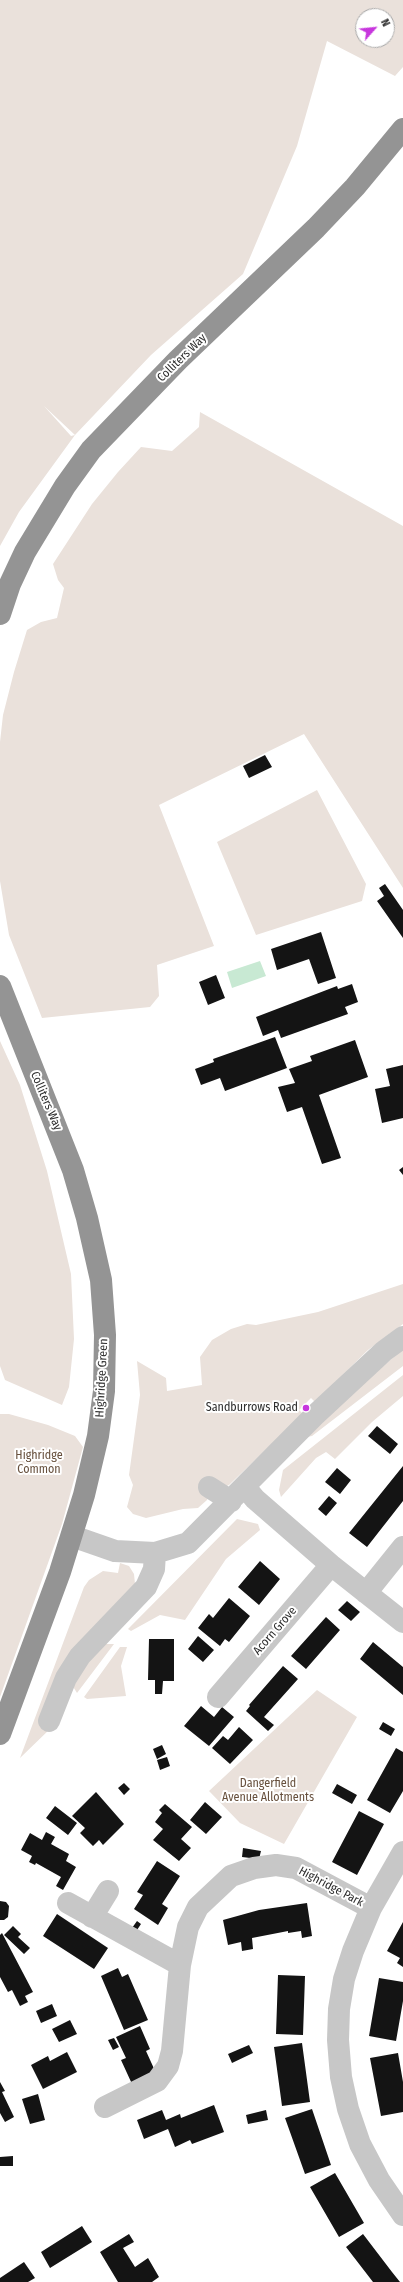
<!DOCTYPE html>
<style>
body{margin:0}
#map{position:relative;width:403px;height:2282px;overflow:hidden;background:#fff;font-family:"Fira Sans Condensed",sans-serif}
canvas{display:block}
.north{position:absolute;left:355px;top:8px;width:40px;height:40px;box-sizing:border-box;background:#fff;border:1px solid #ababab;border-radius:50%;rotate:63deg;font-size:11px;font-weight:700;line-height:16px;text-align:center;color:#2d2d2d}
.north::after{content:'';display:block;margin:auto;width:14px;height:18px;background:#c736dd;clip-path:polygon(50% 0,100% 100%,50% 72%,0 100%)}
</style>
<div id="map">
<canvas width="403" height="2282"></canvas>
<div class="north">N</div>
</div>
<script>
const ctx = document.querySelector('canvas').getContext('2d');
ctx.lineJoin = 'round';
function paint(path, color) { ctx.fillStyle = color; ctx.fill(path, 'evenodd'); }
const toPath = rows => new Path2D(rows.map(r => 'M' + r).join(''));
function stroke(path, color, width, dash) { ctx.strokeStyle = color; ctx.lineWidth = width; ctx.lineCap = dash ? 'butt' : 'round'; ctx.setLineDash(dash || []); ctx.stroke(path); }
function drawText(font, color, halo, rows, align = 'center') {
  ctx.font = font + ' "Fira Sans Condensed",sans-serif'; ctx.lineWidth = 4; ctx.setLineDash([]); ctx.textBaseline = 'middle'; ctx.strokeStyle = halo; ctx.fillStyle = color; for (const [text, x, y, turn = 0] of rows) {
    ctx.save(); ctx.translate(x, y); ctx.rotate((+turn || 0) * Math.PI / 180); ctx.textAlign = isNaN(turn) ? turn : align; if (halo) ctx.strokeText(text, 0, 0); ctx.fillText(text, 0, 0); ctx.restore();
  }
}
paint(toPath([
 [0,0,403,0,403,67,395,76,327,41,297,146,243,274,151,355,75,435,19,512,0,546],
 [363,16,387,16,387,40,363,40],
 [44,406,75,435,71,436],
 [200,412,403,526,403,888,304,734,159,805,214,946,157,965,159,996,150,1007,42,1018,9,935,0,881,0,742,3,715,14,672,27,630,41,622,57,618,64,588,58,580,53,564,92,504,118,472,141,447,172,451,199,427],
 [317,790,366,884,362,901,256,935,217,842],
 [0,1041,20,1085,47,1171,71,1274,74,1339,69,1387,62,1405,5,1380,0,1366],
 [403,1284,403,1324,368,1350,315,1402,311,1398,299,1410,303,1414,229,1485,209,1495,207,1500,198,1508,183,1509,146,1518,133,1514,127,1507,133,1485,129,1475,140,1395,137,1361,166,1378,167,1391,202,1385,200,1357,212,1340,231,1329,247,1324,256,1325,318,1312],
 [403,1349,403,1366,312,1436,307,1437,365,1382],
 [403,1375,403,1396,372,1422,335,1459,326,1452,316,1458,281,1497,279,1490,283,1470],
 [0,1414,9,1414,48,1425,75,1436,83,1447,62,1524,0,1697],
 [237,1519,258,1524,260,1530,226,1559,185,1620,160,1615,131,1631,128,1629],
 [120,1563,129,1566,134,1574,135,1584,79,1647,51,1728,20,1758,84,1587,89,1580,103,1571,118,1573],
 [105,1644,114,1644,77,1693,72,1685,73,1679],
 [120,1647,127,1647,121,1666,126,1696,87,1699,84,1697],
 [317,1690,357,1717,284,1844,240,1823,209,1791]
]), '#eae1db');
paint(toPath([
 [260,961,266,976,232,988,227,972]
]), '#c8e9d3');
paint(toPath([
 [265,755,272,767,249,778,243,766],
 [385,884,403,910,403,938,377,901,384,896,379,888],
 [321,932,336,978,318,984,309,959,277,970,271,949],
 [216,975,225,998,208,1005,199,982],
 [352,984,358,1002,345,1007,348,1014,281,1038,278,1030,263,1036,256,1017,337,986,338,989],
 [275,1037,287,1068,225,1091,220,1078,201,1085,195,1069,214,1062,213,1059],
 [355,1040,368,1077,319,1095,341,1158,322,1164,302,1107,287,1112,278,1087,295,1083,289,1069,312,1061,310,1056],
 [403,1065,403,1118,382,1123,375,1089,390,1086,386,1069],
 [403,1167,403,1175,399,1170],
 [377,1426,398,1444,390,1454,368,1436],
 [403,1466,403,1501,367,1547,349,1533],
 [337,1468,351,1480,340,1494,325,1482],
 [329,1496,337,1503,326,1516,318,1509],
 [260,1561,280,1579,259,1605,238,1587],
 [229,1598,250,1616,229,1642,225,1639,220,1646,198,1628,209,1614,213,1618],
 [347,1601,360,1612,351,1621,338,1610],
 [326,1617,340,1630,306,1669,291,1656],
 [198,1636,214,1650,203,1662,188,1649],
 [149,1639,174,1639,174,1681,163,1681,162,1694,155,1694,155,1680,148,1680],
 [373,1642,403,1667,403,1695,360,1659],
 [283,1666,298,1679,264,1717,274,1725,268,1731,246,1711,250,1706,249,1705],
 [201,1706,214,1717,222,1707,234,1717,209,1746,184,1726],
 [383,1722,395,1729,391,1736,379,1729],
 [239,1727,253,1740,230,1764,212,1748,223,1736,228,1740],
 [162,1745,166,1754,157,1759,153,1749],
 [396,1748,403,1752,403,1791,390,1813,367,1800],
 [167,1757,170,1766,160,1770,157,1760],
 [124,1783,130,1789,124,1795,118,1788],
 [337,1784,357,1795,352,1804,332,1793],
 [96,1792,124,1824,103,1845,99,1840,93,1846,80,1833,85,1828,72,1816],
 [205,1802,222,1817,206,1834,190,1820],
 [165,1804,192,1827,181,1839,191,1848,179,1861,153,1840,163,1829,155,1822,162,1813,159,1810],
 [55,1806,77,1823,68,1835,46,1818],
 [359,1811,384,1824,357,1875,332,1862],
 [46,1832,55,1837,51,1844,69,1854,66,1861,76,1867,63,1890,56,1886,61,1877,36,1863,35,1865,29,1862,32,1856,21,1850,30,1833,42,1840],
 [243,1848,261,1851,259,1859,242,1857],
 [157,1861,180,1876,162,1904,168,1908,158,1925,134,1909,143,1895,137,1892],
 [0,1901,6,1902,9,1906,8,1917,4,1920,0,1920],
 [307,1903,312,1936,302,1938,301,1931,288,1933,288,1931,252,1938,253,1949,242,1951,241,1942,228,1945,223,1920,259,1910],
 [57,1914,108,1948,94,1969,43,1936],
 [137,1921,141,1924,137,1930,132,1928],
 [403,1922,403,1967,397,1963,400,1958,387,1951],
 [13,1926,21,1934,18,1937,30,1948,24,1954,4,1935],
 [2,1933,33,1992,25,1996,28,2002,20,2006,12,1990,8,1992,0,1977,0,1935],
 [118,1968,122,1977,128,1974,148,2020,124,2030,101,1976],
 [278,1975,305,1976,303,2035,276,2034],
 [379,1978,403,1982,403,2001,396,2041,369,2036],
 [52,2004,57,2016,41,2023,36,2011],
 [70,2020,77,2034,59,2042,52,2029],
 [140,2026,150,2049,146,2051,156,2073,132,2084,121,2060,126,2058,116,2037],
 [114,2038,119,2047,113,2050,108,2040],
 [302,2043,310,2102,282,2106,274,2047],
 [249,2045,253,2053,232,2063,228,2054],
 [67,2052,77,2072,43,2089,31,2065,48,2056,50,2061],
 [398,2053,403,2082,403,2112,381,2116,370,2058],
 [0,2082,5,2091,2,2092,14,2117,5,2122,0,2113],
 [38,2094,45,2120,30,2124,22,2099],
 [214,2105,224,2132,192,2144,190,2140,175,2147,168,2129,144,2139,137,2120,162,2110,166,2120,180,2114,181,2118],
 [312,2109,331,2165,305,2174,285,2118],
 [266,2110,268,2120,248,2124,246,2115],
 [13,2156,13,2166,0,2166,0,2157],
 [335,2173,364,2223,339,2237,310,2187],
 [82,2226,92,2242,50,2268,41,2252],
 [129,2234,134,2242,123,2248,135,2267,148,2258,159,2277,152,2282,118,2282,100,2252],
 [363,2234,392,2272,400,2282,373,2282,346,2247],
 [24,2262,35,2278,28,2282,0,2282,0,2278]
]), '#141414');
stroke(toPath([
 [209,1487,231,1501],
 [245,1487,255,1499,331,1565,403,1622],
 [72,1536,115,1551,155,1553,188,1543,314,1416,384,1351,403,1337],
 [366,1593,403,1547],
 [218,1697,331,1565],
 [49,1721,66,1678,80,1656,146,1587,154,1569,155,1553],
 [403,1852,371,1908,353,1951,344,1979,339,2009,338,2040,341,2077,348,2109,360,2144,379,2180,403,2215],
 [68,1903,180,1965],
 [92,1917,108,1891],
 [105,2107,157,2081,168,2066,172,2051,180,1965,188,1927,198,1907,231,1876,254,1868,276,1865,296,1868,371,1908]
]), '#c7c7c7', 22);
stroke(toPath([
 [0,614,10,584,25,552,65,486,91,450,178,360,316,228,355,187,403,129],
 [0,986,73,1170,87,1218,101,1280,105,1335,104,1391,98,1436,84,1495,60,1572,0,1734]
]), '#949494', 22);
for (const [x, y, r, color] of [
 [306,1408,4,"#c736dd"]
]) { const dot = new Path2D(); dot.arc(x, y, r, 0, 2 * Math.PI); ctx.fillStyle = color; ctx.fill(dot); stroke(dot, '#fff', 1.5); }
drawText('12px', '#2d2d2d', '#fff', [
 ["Colliters Way",182,358,-44],
 ["Colliters Way",46,1101,67],
 ["Highridge Green",102,1378,-87],
 ["Acorn Grove",275,1631,-49],
 ["Highridge Park",331,1887,28]
]);
drawText('12px', '#2d2d2d', '#fff', [
 ["Sandburrows Road",298,1408]
], 'right');
drawText('12px', '#67503d', '#fff', [
 ["Highridge",39,1456],
 ["Common",39,1470],
 ["Dangerfield",268,1784],
 ["Avenue Allotments",268,1798]
]);
</script>
